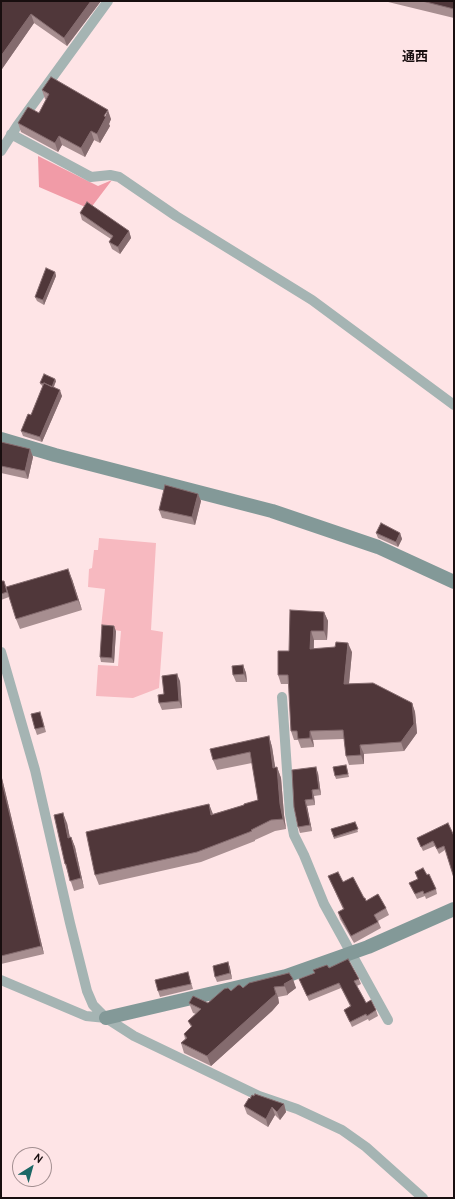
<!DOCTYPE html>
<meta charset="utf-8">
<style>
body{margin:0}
#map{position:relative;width:455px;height:1199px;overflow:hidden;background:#fee4e6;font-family:Cabin,sans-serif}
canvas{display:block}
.frame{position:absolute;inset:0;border:2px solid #180e0f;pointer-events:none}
.north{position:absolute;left:12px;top:1147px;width:40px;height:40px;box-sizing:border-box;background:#fee4e6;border:1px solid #a28e90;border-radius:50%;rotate:37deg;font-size:11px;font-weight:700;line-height:16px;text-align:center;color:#180e0f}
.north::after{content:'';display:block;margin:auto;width:14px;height:18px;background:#1c6866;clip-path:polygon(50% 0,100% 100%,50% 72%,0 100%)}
</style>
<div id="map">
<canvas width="455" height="1199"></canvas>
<div class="frame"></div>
<div class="north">N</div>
</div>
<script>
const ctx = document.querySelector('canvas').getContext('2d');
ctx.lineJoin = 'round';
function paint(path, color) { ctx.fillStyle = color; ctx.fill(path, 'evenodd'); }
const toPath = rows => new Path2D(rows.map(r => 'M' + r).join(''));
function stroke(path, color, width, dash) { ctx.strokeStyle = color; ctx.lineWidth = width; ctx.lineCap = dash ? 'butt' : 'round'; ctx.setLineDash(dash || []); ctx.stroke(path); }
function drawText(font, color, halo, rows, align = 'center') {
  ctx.font = font + ' Cabin,"Noto Sans JP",sans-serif'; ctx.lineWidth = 4; ctx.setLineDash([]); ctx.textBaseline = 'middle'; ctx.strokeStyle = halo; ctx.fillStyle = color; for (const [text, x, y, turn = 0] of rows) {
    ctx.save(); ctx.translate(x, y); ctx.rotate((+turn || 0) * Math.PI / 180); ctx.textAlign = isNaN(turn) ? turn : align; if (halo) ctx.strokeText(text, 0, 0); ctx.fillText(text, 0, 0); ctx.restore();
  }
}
paint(toPath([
 [99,538,156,543,151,630,163,632,159,688,133,698,96,696,98,665,118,666,121,631,101,628,105,589,88,587,89,569,92,568,94,550,98,550]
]), '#f7b9c0');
paint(toPath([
 [38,156,98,186,112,180,90,209,39,187]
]), '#f19ba7');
stroke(toPath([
 [11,134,91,177,110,175,119,177,176,216,312,300,454,405],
 [1,151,17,126,108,1],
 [1,652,35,770,70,923,87,991,93,1005,106,1018,134,1036,259,1096,297,1109,342,1130,366,1147,423,1198],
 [282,697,290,814,294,835,304,855,324,904,388,1020],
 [1,980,86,1016,106,1018]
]), '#a5b4b3', 10);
stroke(toPath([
 [1,439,55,455,272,511,378,547,454,582],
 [106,1018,286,976,368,947,454,909]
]), '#839998', 14);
paint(toPath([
 [1,1,101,1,67,46,34,23,2,69,1,69],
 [384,1,454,1,454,18],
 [42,90,111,119,109,124,110,126,100,143,94,140,85,157,62,145,58,152,21,132,18,123,39,113,46,99,45,99],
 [80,213,129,231,131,238,120,254,112,249,109,242,111,239,82,220],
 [55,272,56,276,44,305,37,301,35,297],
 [56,381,54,387,62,396,42,442,23,436,21,431,31,415,43,386,41,385,40,383],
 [1,442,30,449,33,457,28,479,1,473],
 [198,494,201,501,195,525,162,518,159,510],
 [376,533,400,533,402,539,398,547,378,538],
 [72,579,82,610,20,629,16,619],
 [1,581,4,581,9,597,1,600],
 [324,612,328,621,327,640,314,640,314,649,352,652,349,684,412,703,415,712,417,733,404,751,364,754,364,764,349,765,346,756,344,739,313,740,314,747,301,748,298,740,294,740,291,731,289,684,281,684,278,675,289,651],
 [116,631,114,663,101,662,100,657],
 [243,665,246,673,247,682,236,682,233,675],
 [180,681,182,708,162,710,159,703,164,694],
 [42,717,46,732,37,735,35,729],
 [269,736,272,747,275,768,277,767,281,778,284,815,286,829,275,831,255,840,255,841,201,862,99,885,95,875,213,814,244,805,258,800,252,763,217,770,213,760],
 [347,768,349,777,336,779,335,776],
 [318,773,321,795,314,796,315,805,307,806,312,831,300,833,298,827,294,807],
 [1,774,44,954,1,964],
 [355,822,358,832,334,839,331,829],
 [67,823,70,838,71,837,75,847,84,888,74,891,65,864],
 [448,823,445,850,439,854,435,846,423,851,417,838],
 [415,872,436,889,437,894,426,899,425,896,417,899,409,883,418,879],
 [328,876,343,882,366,901,386,908,389,915,378,921,381,928,354,943,340,919,338,912,343,909,331,883],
 [228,962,230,968,232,979,217,982,215,977],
 [329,968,359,979,361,984,357,986,364,999,366,1003,376,1010,378,1016,369,1021,368,1019,352,1027,344,1010,350,1006,341,988,309,1001,299,979],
 [188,972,193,989,160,997,158,991],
 [289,973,296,988,288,994,288,995,278,997,279,1003,272,1011,211,1066,184,1053,181,1043,185,1039,184,1034,191,1027,188,1021,196,1014,193,1013,189,1003,208,1003,231,991],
 [254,1096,284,1104,286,1112,280,1120,275,1115,268,1127,247,1114,244,1106,250,1099]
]), '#a78e90');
paint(toPath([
 [91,1,101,1,67,46,64,38],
 [31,14,34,23,2,69,1,56],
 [108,110,111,119,109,124,110,126,100,143,97,134],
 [91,131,94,140,85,157,81,148],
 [59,136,62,145,58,152,55,143],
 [129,231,131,238,120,254,118,247],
 [55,272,56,276,44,305,43,300],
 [55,379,56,381,52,390,51,388],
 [60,390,62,396,42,442,40,437],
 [30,449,33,457,28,479,25,471],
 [198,494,201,501,195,525,192,517],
 [400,533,402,539,398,547,396,542],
 [68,569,72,579,82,610,78,600],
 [324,612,328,621,327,640,324,631],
 [114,626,116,631,114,663,112,658],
 [311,631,314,640,313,658,310,649],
 [348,643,352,652,348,693,344,684],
 [243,665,246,673,247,682,244,674],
 [177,674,180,681,182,708,179,701],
 [412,703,415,712,417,733,404,751,401,742],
 [310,731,313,740,314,747,310,738],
 [269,736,272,747,277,778,273,768],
 [360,745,364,754,364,764,361,755],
 [277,767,281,778,284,815,286,829,283,819,280,804],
 [316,767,318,773,321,795,319,789],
 [1,774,44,954,41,946,1,778],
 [312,790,314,796,315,805,313,799],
 [305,800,307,806,312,831,310,825],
 [209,804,213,814,211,815],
 [63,813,67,823,72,848,68,838],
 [71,837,75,847,84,888,81,878],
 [228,962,230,968,232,979,230,973],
 [293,979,296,988,288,994,288,995,284,984],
 [274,987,278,997,279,1003,272,1011,211,1066,207,1056],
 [284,1104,286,1112,280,1120,277,1112],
 [272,1107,275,1115,268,1127,266,1119]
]), '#846b6e');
const building = toPath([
 [1,1,91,1,64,38,31,14,1,56,1,1],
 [422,1,454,1,454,9,422,1],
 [51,77,108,110,104,116,106,117,97,134,91,131,81,148,59,136,55,143,18,123,28,107,39,113,49,94,42,90,51,77],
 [87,202,129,231,118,247,109,242,113,236,80,213,87,202],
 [46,268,55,272,43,300,35,297,46,268],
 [44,374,55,379,52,387,44,383,44,384,40,383,44,374],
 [44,383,60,390,40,437,21,431,28,414,31,415,44,383],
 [1,442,30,449,25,471,1,466,1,442],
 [165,485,198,494,192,517,159,510,165,485],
 [381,523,400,533,396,542,376,533,381,523],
 [68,569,78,600,16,619,6,587,68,569],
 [1,581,4,581,7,592,1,594,1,581],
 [290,610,324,612,324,631,311,631,310,649,335,647,336,642,348,643,344,684,373,683,412,703,414,724,401,742,360,745,361,755,346,756,343,730,310,731,310,738,298,739,297,731,291,731,288,675,278,675,278,651,289,651,290,610],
 [102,625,114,626,112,658,100,657,102,625],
 [243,665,244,674,233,675,232,666,243,665],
 [177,674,179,701,159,703,158,695,164,694,162,676,177,674],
 [40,712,44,727,35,729,31,714,40,712],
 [269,736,273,768,277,767,280,804,283,819,271,820,251,830,252,831,197,852,95,875,86,832,209,804,211,815,244,805,244,804,258,800,250,752,213,760,210,749,269,736],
 [346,765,348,774,335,776,333,767,346,765],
 [316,767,319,789,312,790,313,799,305,800,310,825,298,827,294,807,292,770,316,767],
 [1,778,41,946,1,956,1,778],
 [63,813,68,838,71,837,81,878,70,881,66,864,65,864,54,815,63,813],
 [355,822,358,829,334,837,331,829,355,822],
 [448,823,454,836,454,878,444,846,437,849,433,841,421,847,417,838,448,823],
 [423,868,427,875,429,874,436,889,424,894,423,891,415,894,409,883,418,879,415,872,423,868],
 [338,872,343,882,353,877,364,898,365,898,366,901,378,894,386,908,374,915,378,922,351,936,338,912,344,909,328,876,338,872],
 [348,959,359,979,354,981,364,999,366,1003,371,1000,376,1010,367,1016,366,1014,350,1022,344,1010,351,1006,339,983,307,996,299,979,315,973,313,970,327,965,329,968,348,959],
 [228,962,230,973,215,977,213,966,228,962],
 [188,972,191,984,158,991,155,980,188,972],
 [289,973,293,979,284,984,285,986,274,987,276,994,268,1001,207,1056,181,1043,187,1038,184,1034,192,1026,188,1021,201,1009,189,1003,193,996,208,1003,224,989,228,988,231,991,238,985,240,985,243,988,249,983,289,973],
 [255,1094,284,1104,277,1112,272,1107,266,1119,244,1106,249,1098,250,1099,252,1095,254,1096,255,1094]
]);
paint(building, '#50373a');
stroke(building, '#846b6e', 1);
drawText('bold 13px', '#180e0f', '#fee4e6', [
 ["通西",415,57]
]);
</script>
